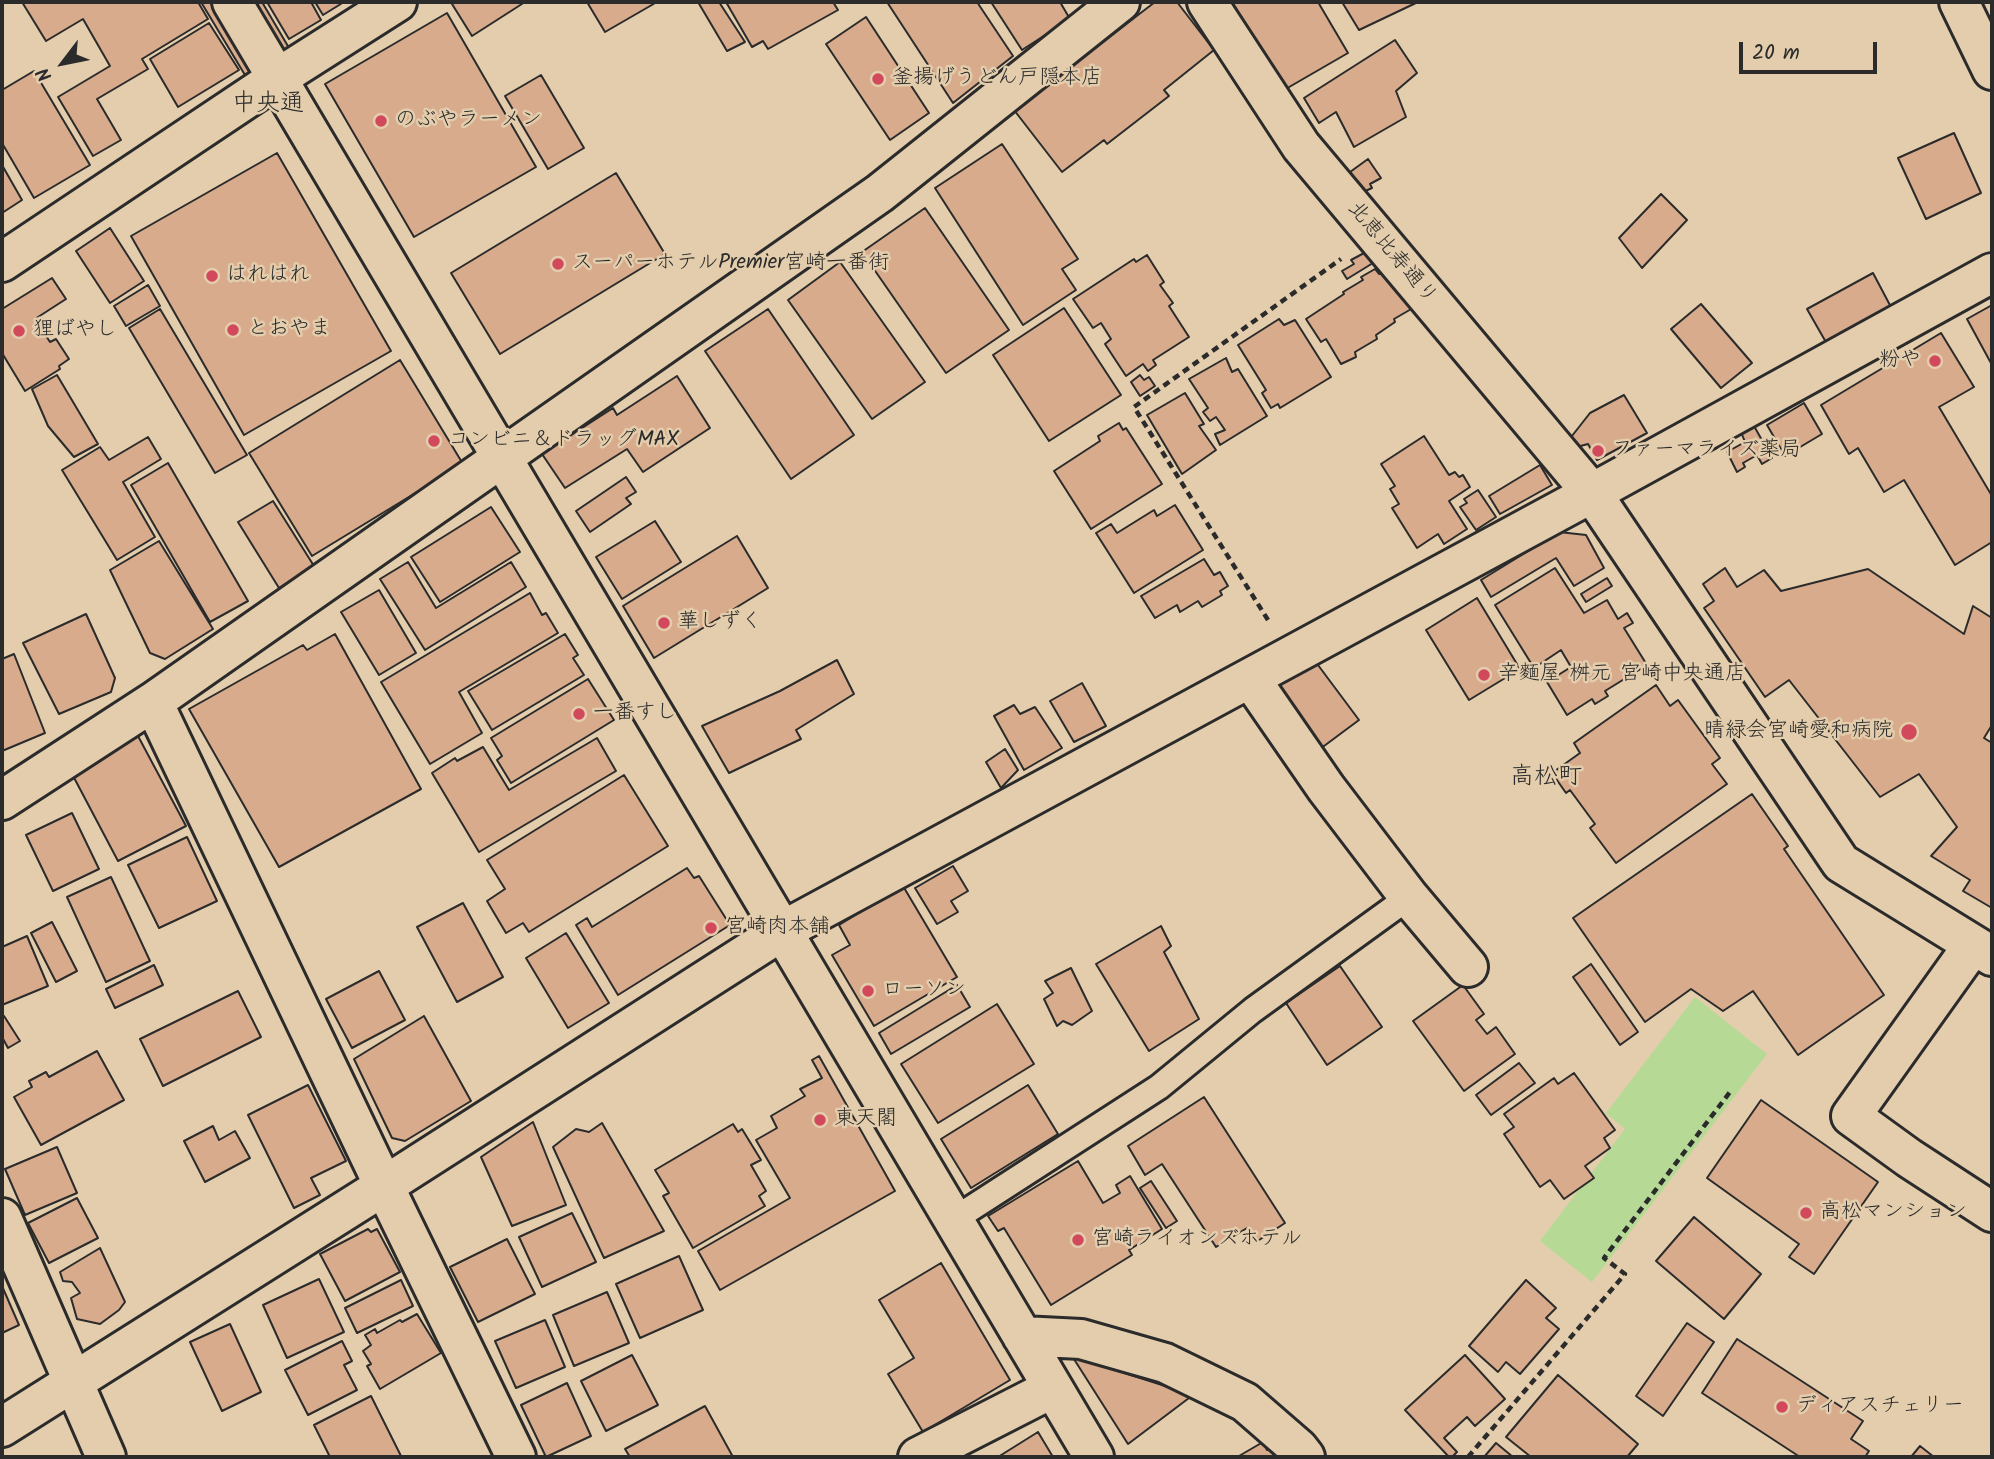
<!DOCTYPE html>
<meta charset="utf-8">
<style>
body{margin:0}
#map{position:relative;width:1994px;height:1459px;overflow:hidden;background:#e3cdac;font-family:Kalam,sans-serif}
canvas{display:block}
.frame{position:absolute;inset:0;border:4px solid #2b2b2b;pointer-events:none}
.north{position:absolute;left:28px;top:28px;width:70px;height:70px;-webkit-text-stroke:5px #e3cdac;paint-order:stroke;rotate:238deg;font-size:19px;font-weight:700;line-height:28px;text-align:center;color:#2b2b2b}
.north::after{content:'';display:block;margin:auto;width:24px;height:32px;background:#2b2b2b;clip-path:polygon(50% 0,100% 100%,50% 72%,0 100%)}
.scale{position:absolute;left:1739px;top:42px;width:138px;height:32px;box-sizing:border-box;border:4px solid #2b2b2b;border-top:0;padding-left:9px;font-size:21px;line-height:24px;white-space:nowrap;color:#2b2b2b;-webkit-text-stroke:5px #e3cdac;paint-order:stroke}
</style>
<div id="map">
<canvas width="1994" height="1459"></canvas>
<div class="frame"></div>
<div class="north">N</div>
<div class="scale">20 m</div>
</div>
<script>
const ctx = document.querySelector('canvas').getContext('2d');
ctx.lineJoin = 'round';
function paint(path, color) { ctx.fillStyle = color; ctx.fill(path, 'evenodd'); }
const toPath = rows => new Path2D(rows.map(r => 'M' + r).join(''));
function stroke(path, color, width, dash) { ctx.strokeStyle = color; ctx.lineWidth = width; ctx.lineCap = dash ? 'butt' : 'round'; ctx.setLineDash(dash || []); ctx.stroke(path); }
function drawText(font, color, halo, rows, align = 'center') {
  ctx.font = font + ' Kalam,"Klee One",sans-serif'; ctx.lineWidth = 5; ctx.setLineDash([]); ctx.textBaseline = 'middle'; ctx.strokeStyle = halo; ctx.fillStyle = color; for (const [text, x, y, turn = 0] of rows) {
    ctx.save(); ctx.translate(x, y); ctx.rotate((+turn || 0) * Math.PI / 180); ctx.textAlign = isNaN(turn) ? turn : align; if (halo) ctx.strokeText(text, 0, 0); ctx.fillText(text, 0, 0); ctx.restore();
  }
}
paint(toPath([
 [1695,997,1767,1054,1592,1282,1540,1241,1625,1129,1606,1113]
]), '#b6da95');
const building = toPath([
 [22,2,198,2,208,19,142,59,148,69,97,99,121,140,93,156,58,97,110,66,83,19,46,41,22,2],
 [201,2,262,2,292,53,248,80,201,2],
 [267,2,311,2,321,20,289,39,267,2],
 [315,2,344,2,323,15,315,2],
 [457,2,525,2,472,36,452,4,457,2],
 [587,2,657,2,605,32,587,2],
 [698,2,719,2,745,42,727,51,698,2],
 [726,2,833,2,838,10,768,49,763,41,752,47,726,2],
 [887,2,977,2,1013,56,953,103,887,2],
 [991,2,1060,2,1070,19,1022,50,991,2],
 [1155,2,1177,2,1214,50,1164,90,1169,96,1107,144,1104,140,1062,172,1014,110,1155,2],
 [1232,2,1318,2,1348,53,1284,90,1232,2],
 [1342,2,1418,2,1359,30,1342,2],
 [447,13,536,167,414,237,325,84,447,13],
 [866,17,929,113,890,140,826,44,866,17],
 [209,23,239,70,178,107,150,59,209,23],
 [1395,40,1417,73,1396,91,1406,117,1354,147,1336,112,1319,123,1304,98,1395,40],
 [34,71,90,165,34,198,2,143,2,90,34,71],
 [541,75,584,148,548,169,505,96,541,75],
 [1954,133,1981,193,1926,219,1898,158,1954,133],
 [1002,144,1078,259,1062,269,1076,290,1023,325,935,188,1002,144],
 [277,153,391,351,244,435,131,236,277,153],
 [1368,159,1381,178,1370,184,1372,188,1363,192,1350,172,1368,159],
 [2,165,22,200,2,213,2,165],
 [616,173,665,254,500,354,451,273,616,173],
 [1661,194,1687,220,1642,268,1619,238,1661,194],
 [925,208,1009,330,946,373,862,252,925,208],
 [110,228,144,281,110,303,76,251,110,228],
 [1366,252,1373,263,1347,279,1342,271,1354,264,1351,260,1366,252],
 [1147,255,1164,282,1160,285,1173,303,1169,306,1189,337,1153,360,1156,365,1148,371,1143,364,1126,376,1105,344,1111,339,1101,323,1093,328,1073,299,1134,259,1136,262,1147,255],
 [840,262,925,382,872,419,788,300,840,262],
 [1375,269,1379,274,1385,271,1413,308,1394,319,1395,322,1376,335,1377,339,1355,352,1356,357,1341,364,1326,339,1321,342,1306,319,1344,294,1343,292,1363,280,1361,277,1375,269],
 [1873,273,1892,309,1827,344,1807,309,1873,273],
 [52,278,66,299,35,319,50,342,56,339,69,359,59,366,60,369,25,391,2,353,2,309,52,278],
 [148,285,160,306,126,326,114,306,148,285],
 [1701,304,1752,363,1721,388,1671,329,1701,304],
 [1992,305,1992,365,1967,319,1992,305],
 [1064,308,1121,395,1049,441,993,355,1064,308],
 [160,309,247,455,215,473,129,328,160,309],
 [768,309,854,435,791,479,705,351,768,309],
 [1279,319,1284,325,1295,320,1331,377,1280,408,1278,404,1271,408,1262,393,1266,390,1238,345,1279,319],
 [1941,333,1974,387,1939,407,1992,496,1992,542,1955,565,1904,480,1884,492,1858,448,1849,454,1821,405,1941,333],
 [1226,358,1232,372,1238,369,1267,416,1220,445,1215,434,1225,430,1216,417,1210,421,1203,412,1208,408,1189,379,1226,358],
 [400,360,463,464,312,556,249,453,400,360],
 [57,375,98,444,74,457,48,426,32,389,57,375],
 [1140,375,1144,380,1149,377,1155,386,1140,396,1131,382,1140,375],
 [677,376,710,428,643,472,627,449,565,488,542,454,613,408,617,415,677,376],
 [1185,393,1204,424,1199,426,1216,450,1182,474,1147,415,1185,393],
 [1624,395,1647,433,1597,460,1588,444,1573,448,1568,441,1590,413,1624,395],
 [1804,403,1822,434,1785,456,1767,425,1804,403],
 [1119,423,1123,430,1126,428,1162,484,1091,529,1054,471,1100,441,1098,436,1119,423],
 [1754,426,1772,458,1762,464,1757,455,1743,463,1745,467,1737,472,1727,452,1745,442,1741,432,1754,426],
 [1424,436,1449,475,1455,472,1459,477,1463,475,1470,487,1449,501,1467,529,1444,544,1438,534,1417,548,1392,508,1399,504,1390,489,1395,486,1381,464,1424,436],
 [148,437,161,459,123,482,155,537,117,560,62,470,100,447,109,460,148,437],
 [168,463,248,601,210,622,131,485,168,463],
 [1540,465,1552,485,1500,514,1489,496,1540,465],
 [626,477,636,492,626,498,631,504,590,532,576,511,626,477],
 [1478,490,1496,517,1476,530,1460,507,1467,503,1464,499,1478,490],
 [273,501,314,566,279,588,238,522,273,501],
 [1175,505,1203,550,1134,593,1096,533,1111,524,1117,533,1154,510,1157,516,1175,505],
 [491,507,520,552,440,602,411,557,491,507],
 [655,521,681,562,622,599,596,557,655,521],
 [1559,532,1586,535,1604,568,1574,586,1556,558,1491,597,1481,580,1559,532],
 [737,536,768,588,654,658,623,606,737,536],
 [159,541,213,629,165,659,150,653,110,570,159,541],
 [1204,559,1214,575,1220,572,1228,586,1220,591,1222,595,1202,607,1198,601,1180,612,1177,605,1155,618,1141,596,1204,559],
 [408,562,436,608,511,562,526,587,425,650,380,579,408,562],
 [1555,568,1584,613,1607,600,1618,619,1627,613,1633,623,1624,628,1647,665,1605,691,1608,696,1595,704,1592,699,1567,715,1547,682,1571,667,1561,650,1534,668,1495,605,1555,568],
 [1725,568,1737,587,1764,570,1781,591,1868,569,1964,634,1973,606,1992,618,1992,725,1984,738,1992,743,1992,908,1963,891,1970,880,1931,856,1957,827,1919,774,1880,797,1789,680,1765,697,1704,608,1714,601,1703,584,1725,568],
 [1607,578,1612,586,1586,602,1581,594,1607,578],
 [379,590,416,653,379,675,341,612,379,590],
 [530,593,542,615,546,613,558,633,459,692,482,733,430,764,381,682,530,593],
 [1477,598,1520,669,1469,700,1426,630,1477,598],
 [86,614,115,678,111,692,59,714,23,643,86,614],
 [335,634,421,789,279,867,189,709,303,645,307,650,335,634],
 [565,634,578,655,573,658,584,675,492,730,468,691,565,634],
 [14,654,45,733,2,751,2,659,14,654],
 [837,660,854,694,796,730,801,739,729,773,702,726,780,691,837,660],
 [1315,661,1359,720,1320,749,1274,688,1315,661],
 [588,679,614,720,511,783,497,760,502,756,491,738,588,679],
 [1082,683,1106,726,1074,742,1050,701,1082,683],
 [1656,685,1670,706,1678,700,1720,758,1712,764,1727,784,1616,863,1590,828,1595,824,1570,790,1566,793,1552,773,1580,753,1574,743,1656,685],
 [1014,705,1020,714,1035,707,1062,748,1024,770,994,716,1014,705],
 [138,736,186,826,118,861,71,772,138,736],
 [597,738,616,771,479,852,432,773,455,758,457,761,483,747,509,790,597,738],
 [1005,749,1018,770,1001,788,986,762,1005,749],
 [624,775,668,846,529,932,523,923,506,933,487,901,505,889,487,860,624,775],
 [1752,794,1788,846,1784,849,1884,995,1798,1055,1753,991,1723,1011,1691,989,1645,1022,1573,918,1752,794],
 [72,813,99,869,53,891,26,835,72,813],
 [187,837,217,901,159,928,128,865,187,837],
 [953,866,968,891,951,901,958,912,937,924,915,888,953,866],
 [687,868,694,878,699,876,730,925,618,995,576,925,587,918,592,927,687,868],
 [111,877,150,961,106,982,67,897,111,877],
 [903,886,957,977,874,1026,832,955,850,945,839,925,903,886],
 [463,903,503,977,457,1002,417,927,463,903],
 [52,922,77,971,56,982,31,933,52,922],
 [1161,926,1171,946,1164,952,1199,1019,1149,1051,1096,964,1161,926],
 [566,933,609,1003,568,1028,526,958,566,933],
 [27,936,48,986,2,1005,2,947,27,936],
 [1591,964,1638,1032,1620,1045,1573,977,1591,964],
 [154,965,163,985,115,1008,106,989,154,965],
 [1340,966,1382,1027,1327,1065,1286,1003,1340,966],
 [1071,968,1092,1011,1072,1025,1063,1021,1057,1026,1044,999,1053,993,1045,981,1071,968],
 [379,971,405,1020,352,1048,326,999,379,971],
 [957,985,970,1007,891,1054,879,1033,957,985],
 [1463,985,1484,1014,1476,1020,1487,1034,1496,1027,1515,1054,1464,1091,1413,1021,1463,985],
 [238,991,261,1037,163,1086,140,1039,238,991],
 [997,1004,1034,1064,938,1123,901,1064,997,1004],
 [4,1016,20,1041,8,1048,2,1037,2,1017,4,1016],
 [424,1016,471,1101,405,1141,392,1138,354,1059,424,1016],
 [97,1051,124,1100,41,1145,14,1097,32,1087,29,1081,46,1072,49,1077,97,1051],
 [819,1056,895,1191,720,1290,698,1251,790,1198,756,1140,777,1128,771,1116,805,1096,800,1089,822,1078,812,1060,819,1056],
 [1519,1063,1535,1083,1491,1115,1476,1095,1519,1063],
 [1574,1073,1615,1130,1604,1138,1610,1148,1585,1166,1594,1178,1564,1199,1550,1180,1540,1187,1504,1134,1514,1127,1504,1114,1554,1078,1558,1084,1574,1073],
 [308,1085,346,1161,311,1178,320,1195,294,1208,248,1115,308,1085],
 [1028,1085,1058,1134,971,1188,941,1139,1028,1085],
 [1204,1097,1285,1223,1256,1242,1247,1228,1216,1247,1162,1164,1145,1175,1128,1146,1204,1097],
 [1761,1100,1878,1182,1814,1274,1789,1257,1799,1244,1707,1178,1761,1100],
 [533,1122,566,1205,512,1226,481,1157,533,1122],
 [602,1123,664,1231,604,1258,553,1147,576,1129,589,1132,602,1123],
 [733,1124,738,1132,742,1129,761,1160,751,1165,766,1191,759,1196,765,1206,693,1248,663,1196,669,1193,655,1170,733,1124],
 [213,1126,219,1140,235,1131,250,1158,205,1182,184,1141,213,1126],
 [57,1147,77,1193,25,1215,5,1169,57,1147],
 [1078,1161,1103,1203,1120,1193,1116,1185,1130,1176,1162,1229,1129,1250,1132,1255,1051,1305,1004,1228,998,1231,988,1216,1078,1161],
 [1151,1181,1177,1221,1166,1228,1140,1188,1151,1181],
 [77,1198,98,1238,49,1263,28,1223,77,1198],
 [572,1213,596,1262,542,1287,519,1237,572,1213],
 [1694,1217,1761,1274,1724,1319,1656,1261,1694,1217],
 [368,1229,371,1232,377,1229,400,1272,345,1301,320,1254,368,1229],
 [507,1239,535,1294,478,1322,450,1267,507,1239],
 [100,1248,125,1302,119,1310,100,1324,77,1319,71,1298,80,1293,72,1282,63,1281,60,1272,100,1248],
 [679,1256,703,1310,640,1338,616,1284,679,1256],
 [941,1263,1010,1380,923,1432,888,1374,914,1358,879,1300,941,1263],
 [319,1279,344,1332,287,1358,263,1305,319,1279],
 [401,1280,413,1306,357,1333,345,1308,401,1280],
 [1526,1280,1556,1308,1546,1318,1559,1329,1520,1374,1506,1362,1498,1372,1469,1346,1526,1280],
 [2,1286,19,1325,2,1333,2,1286],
 [607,1292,629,1343,574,1366,553,1315,607,1292],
 [417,1314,441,1353,380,1389,367,1366,371,1364,363,1351,371,1345,365,1335,375,1329,377,1333,400,1320,402,1322,417,1314],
 [545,1320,565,1367,516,1388,495,1341,545,1320],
 [1687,1323,1714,1342,1663,1416,1636,1396,1687,1323],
 [230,1324,261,1392,222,1411,190,1342,230,1324],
 [1737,1339,1863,1421,1851,1439,1869,1451,1865,1457,1800,1457,1702,1393,1737,1339],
 [342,1341,352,1361,344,1365,357,1390,308,1415,285,1370,342,1341],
 [632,1355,658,1405,606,1431,581,1381,632,1355],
 [1465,1355,1505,1399,1475,1426,1467,1417,1444,1438,1457,1452,1452,1457,1449,1457,1405,1410,1465,1355],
 [1072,1356,1193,1395,1128,1444,1072,1356],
 [1558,1375,1638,1444,1627,1457,1531,1457,1506,1437,1558,1375],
 [567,1383,591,1436,546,1457,521,1405,567,1383],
 [371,1396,401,1456,330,1457,314,1425,371,1396],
 [705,1406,733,1457,630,1457,625,1449,705,1406],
 [1038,1432,1053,1457,998,1457,1038,1432],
 [1263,1442,1267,1450,1276,1444,1283,1457,1240,1457,1239,1456,1263,1442],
 [1496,1443,1513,1457,1484,1457,1496,1443],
 [1920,1446,1934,1457,1911,1457,1920,1446]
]);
paint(building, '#d7ab8b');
stroke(building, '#2b2b2b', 2);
const lane = toPath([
 [953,1220,1159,1087,1253,1010,1409,897]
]);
const street = toPath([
 [232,2,1094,1457],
 [1207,2,1301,146,1592,493,1841,863,1992,956],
 [2,262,276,79,397,2],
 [1250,678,1326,788,1409,897,1468,967],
 [153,702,384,1186,516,1457],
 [2,800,153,702,880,193,1120,2],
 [1973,945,1851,1116,1909,1158,1992,1212],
 [2,1218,106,1457],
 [1022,1336,1081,1339,1165,1363,1245,1402,1298,1448,1305,1457],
 [2,1427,384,1186,782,931,1592,493,1992,273],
 [918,1457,1053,1388]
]);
const secondary = toPath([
 [1959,2,1992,70]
]);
stroke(lane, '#2b2b2b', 30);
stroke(street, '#2b2b2b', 44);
stroke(secondary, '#2b2b2b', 44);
stroke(toPath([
 [1268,620,1134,407,1341,259],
 [1468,1457,1625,1274,1604,1258,1730,1092]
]), '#2b2b2b', 4.5, [7, 5]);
stroke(lane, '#e3cdac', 24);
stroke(street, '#e3cdac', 38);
stroke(secondary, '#e3cdac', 38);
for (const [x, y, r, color] of [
 [878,79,7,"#d1495b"],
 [381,121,7,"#d1495b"],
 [558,264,7,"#d1495b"],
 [212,276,7,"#d1495b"],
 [233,330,7,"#d1495b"],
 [19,331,7,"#d1495b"],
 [1935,361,7,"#d1495b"],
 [434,441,7,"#d1495b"],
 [1598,451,7,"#d1495b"],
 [664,623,7,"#d1495b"],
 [1484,675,7,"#d1495b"],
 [579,714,7,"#d1495b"],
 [1909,732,9,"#d1495b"],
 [711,928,7,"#d1495b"],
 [868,991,7,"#d1495b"],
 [820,1120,7,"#d1495b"],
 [1806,1213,7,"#d1495b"],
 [1078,1240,7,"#d1495b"],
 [1782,1407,7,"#d1495b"]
]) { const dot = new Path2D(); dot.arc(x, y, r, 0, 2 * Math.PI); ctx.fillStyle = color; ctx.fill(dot); stroke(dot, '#e3cdac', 2.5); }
drawText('21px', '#2b2b2b', '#e3cdac', [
 ["釜揚げうどん戸隠本店",892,79],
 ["のぶやラーメン",395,121],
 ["スーパーホテルPremier宮崎一番街",572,264],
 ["はれはれ",226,276],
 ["とおやま",247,330],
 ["狸ばやし",33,331],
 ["粉や",1921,361,"right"],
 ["コンビニ＆ドラッグMAX",448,441],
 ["ファーマライズ薬局",1612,451],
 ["華しずく",678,623],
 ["辛麵屋 桝元 宮崎中央通店",1498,675],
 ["一番すし",593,714],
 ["晴緑会宮崎愛和病院",1893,732,"right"],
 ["宮崎肉本舗",725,928],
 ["ローソン",882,991],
 ["東天閣",834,1120],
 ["高松マンション",1820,1213],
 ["宮崎ライオンズホテル",1092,1240],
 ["ディアスチェリー",1796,1407]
], 'left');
drawText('21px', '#2b2b2b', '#e3cdac', [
 ["北恵比寿通り",1391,254,50]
]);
drawText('24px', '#2b2b2b', '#e3cdac', [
 ["中央通",268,106],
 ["高松町",1546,779]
]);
</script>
